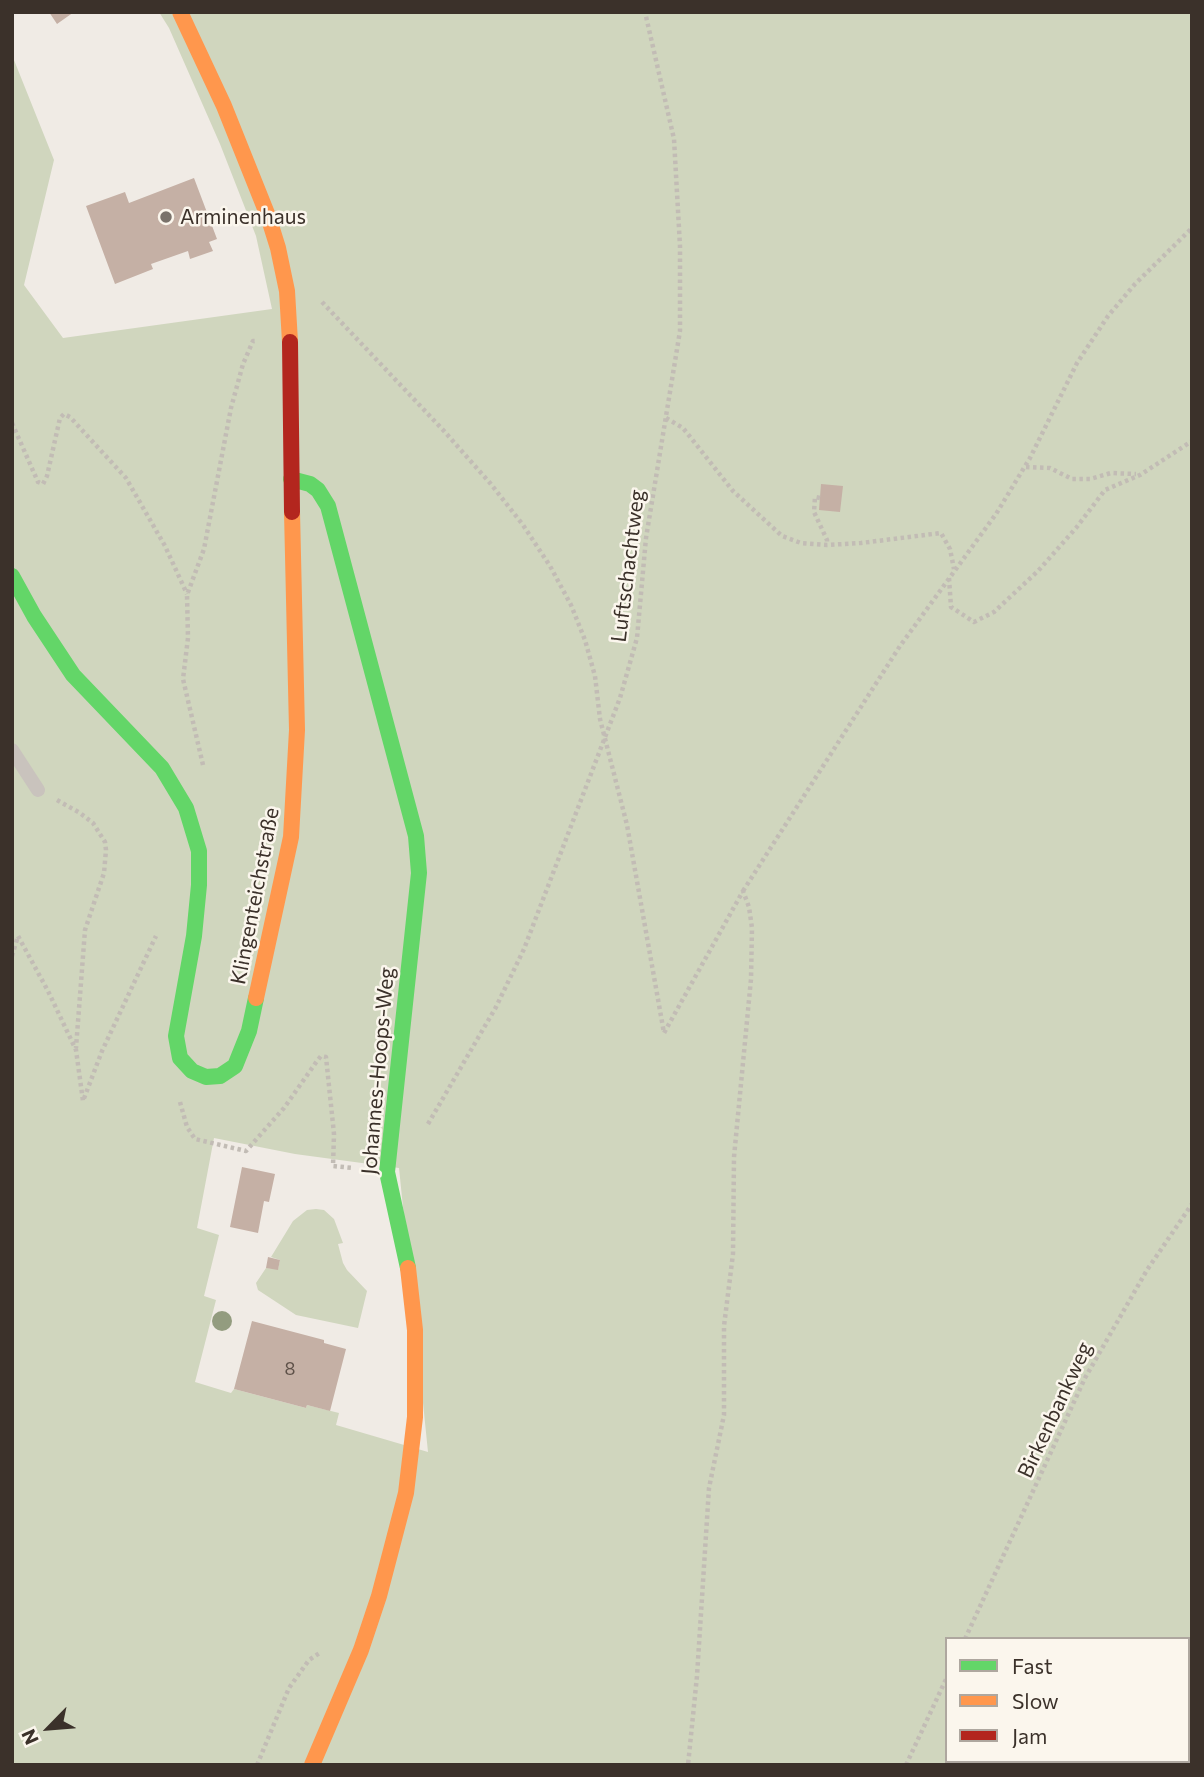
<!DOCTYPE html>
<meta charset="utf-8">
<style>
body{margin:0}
#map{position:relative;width:1204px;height:1777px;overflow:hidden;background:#f0ebe5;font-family:Commissioner,sans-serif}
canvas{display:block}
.frame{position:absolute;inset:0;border:14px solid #3b312a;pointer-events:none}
.legend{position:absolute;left:945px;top:1637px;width:245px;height:126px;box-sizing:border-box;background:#fbf6ed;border:2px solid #aea79f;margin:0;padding:9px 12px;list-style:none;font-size:21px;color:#3b312a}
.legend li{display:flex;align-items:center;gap:14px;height:35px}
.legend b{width:35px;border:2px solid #aea79f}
.north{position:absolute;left:14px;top:1693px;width:70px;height:70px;-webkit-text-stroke:5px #fbf6ed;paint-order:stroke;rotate:245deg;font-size:19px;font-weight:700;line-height:28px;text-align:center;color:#3b312a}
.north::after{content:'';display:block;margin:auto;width:24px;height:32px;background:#3b312a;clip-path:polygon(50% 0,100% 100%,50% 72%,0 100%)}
</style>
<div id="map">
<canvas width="1204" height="1777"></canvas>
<div class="frame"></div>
<ul class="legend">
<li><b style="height:9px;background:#63d668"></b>Fast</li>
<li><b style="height:9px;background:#ff974d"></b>Slow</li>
<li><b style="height:9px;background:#b3261e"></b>Jam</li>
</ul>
<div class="north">N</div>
</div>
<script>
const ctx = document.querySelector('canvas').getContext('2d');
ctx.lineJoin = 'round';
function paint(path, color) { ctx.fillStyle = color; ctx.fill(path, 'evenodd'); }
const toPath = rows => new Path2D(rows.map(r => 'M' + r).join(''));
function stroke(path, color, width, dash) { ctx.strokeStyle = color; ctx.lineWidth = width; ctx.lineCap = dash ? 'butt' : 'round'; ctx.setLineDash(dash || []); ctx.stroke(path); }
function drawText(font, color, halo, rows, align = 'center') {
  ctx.font = font + ' Commissioner,sans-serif'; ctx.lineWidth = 5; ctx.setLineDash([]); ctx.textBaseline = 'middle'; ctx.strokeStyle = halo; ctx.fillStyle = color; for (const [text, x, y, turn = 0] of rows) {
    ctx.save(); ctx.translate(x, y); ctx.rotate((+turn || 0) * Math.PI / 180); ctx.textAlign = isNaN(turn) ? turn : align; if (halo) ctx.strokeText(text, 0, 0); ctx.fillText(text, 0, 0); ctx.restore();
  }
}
paint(toPath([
 [159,12,1192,12,1192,1765,12,1765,12,55,54,160,24,285,63,338,272,309,256,236,220,144,169,28],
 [214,1138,295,1154,399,1168,428,1452,336,1425,339,1413,307,1405,306,1408,234,1389,231,1393,195,1382,216,1300,204,1296,219,1235,197,1228],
 [947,1639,1188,1639,1188,1761,947,1761],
 [316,1209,324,1210,334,1219,343,1243,338,1244,343,1263,347,1270,367,1291,358,1328,296,1315,258,1290,256,1283,266,1268,278,1269,280,1260,271,1257,293,1221,307,1210]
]), '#d0d6be');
paint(toPath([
 [49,12,74,12,57,24],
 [194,178,217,239,209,242,213,251,190,259,188,251,151,264,153,269,115,284,86,206,125,192,129,203],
 [821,484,843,486,840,512,819,510],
 [242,1167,275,1174,269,1202,264,1201,258,1233,230,1227],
 [268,1257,280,1260,278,1270,266,1268],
 [252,1321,324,1340,324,1343,346,1349,330,1411,307,1405,306,1408,234,1389]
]), '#c5b0a5');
stroke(toPath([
 [322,302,444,431,490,483,523,525,550,566,571,605,585,640,595,676,600,719,627,825,664,1033,743,891,749,907,752,928,751,979,734,1157,733,1254,724,1326,724,1415,709,1488,697,1676,688,1765],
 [666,418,683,428,733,491,782,536,801,543,827,545,861,543,941,533,950,549,954,569],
 [12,423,38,482,43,484,47,476,60,418,64,414,70,417,126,478,165,546,187,594],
 [1026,467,1050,468,1072,479,1090,479,1111,473,1136,474],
 [820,498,815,497,814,512,827,540,827,545],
 [949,578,951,607,974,622,994,612,1038,571,1076,528,1105,490,1140,475,1192,441],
 [203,765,183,679,188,638,187,595,204,549,231,408,243,364,253,341,256,341],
 [57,800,80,813,93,823,105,842,106,850,104,873,85,930,76,1048],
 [743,891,900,646,996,514,1030,458,1077,363,1108,316,1135,284,1192,228],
 [12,956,18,936,48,991,76,1050,83,1101,102,1051,156,936],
 [180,1102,187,1127,195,1139,246,1151,284,1108,317,1061,321,1056,326,1057,334,1134,333,1166,353,1168],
 [428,1124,496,1007,524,949,620,698,637,638,646,538,680,331,680,246,674,139,645,12],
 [965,1639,1085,1378,1147,1270,1192,1204],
 [257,1765,289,1688,309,1660,321,1652],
 [906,1765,947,1677]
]), '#c2bcb5', 4.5, [3.5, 3.5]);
stroke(toPath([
 [12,750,38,790]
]), '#c9c3bd', 14);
stroke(toPath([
 [291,479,310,484,318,490,328,506,416,836,419,873,387,1172,408,1268],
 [12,576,34,616,73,675,162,768,186,808,199,851,199,885,194,936,176,1036,180,1058,192,1071,206,1077,220,1076,235,1066,249,1031,256,998]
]), '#63d668', 16);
stroke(toPath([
 [180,12,224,106,268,216,278,248,287,291,290,342],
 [256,998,291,837,297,730,292,512],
 [312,1765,361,1650,379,1596,406,1493,415,1417,415,1330,408,1268]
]), '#ff974d', 16);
stroke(toPath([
 [290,342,292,512]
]), '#b3261e', 16);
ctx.fillStyle = '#939c7f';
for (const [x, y] of [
 [222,1321]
]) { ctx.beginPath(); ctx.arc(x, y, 10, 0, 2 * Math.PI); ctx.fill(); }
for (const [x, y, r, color] of [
 [166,217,7,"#7a726b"]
]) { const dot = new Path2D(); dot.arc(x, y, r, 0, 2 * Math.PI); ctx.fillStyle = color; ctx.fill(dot); stroke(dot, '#fbf6ed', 2.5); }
drawText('18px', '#5e5149', null, [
 ["8",290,1369]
]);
drawText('21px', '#3b312a', '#fbf6ed', [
 ["Arminenhaus",180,217]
], 'left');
drawText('21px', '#3b312a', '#fbf6ed', [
 ["Luftschachtweg",628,566,-83],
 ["Klingenteichstraße",255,896,-79],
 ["Johannes-Hoops-Weg",378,1071,-85],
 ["Birkenbankweg",1055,1410,-65]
]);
</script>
